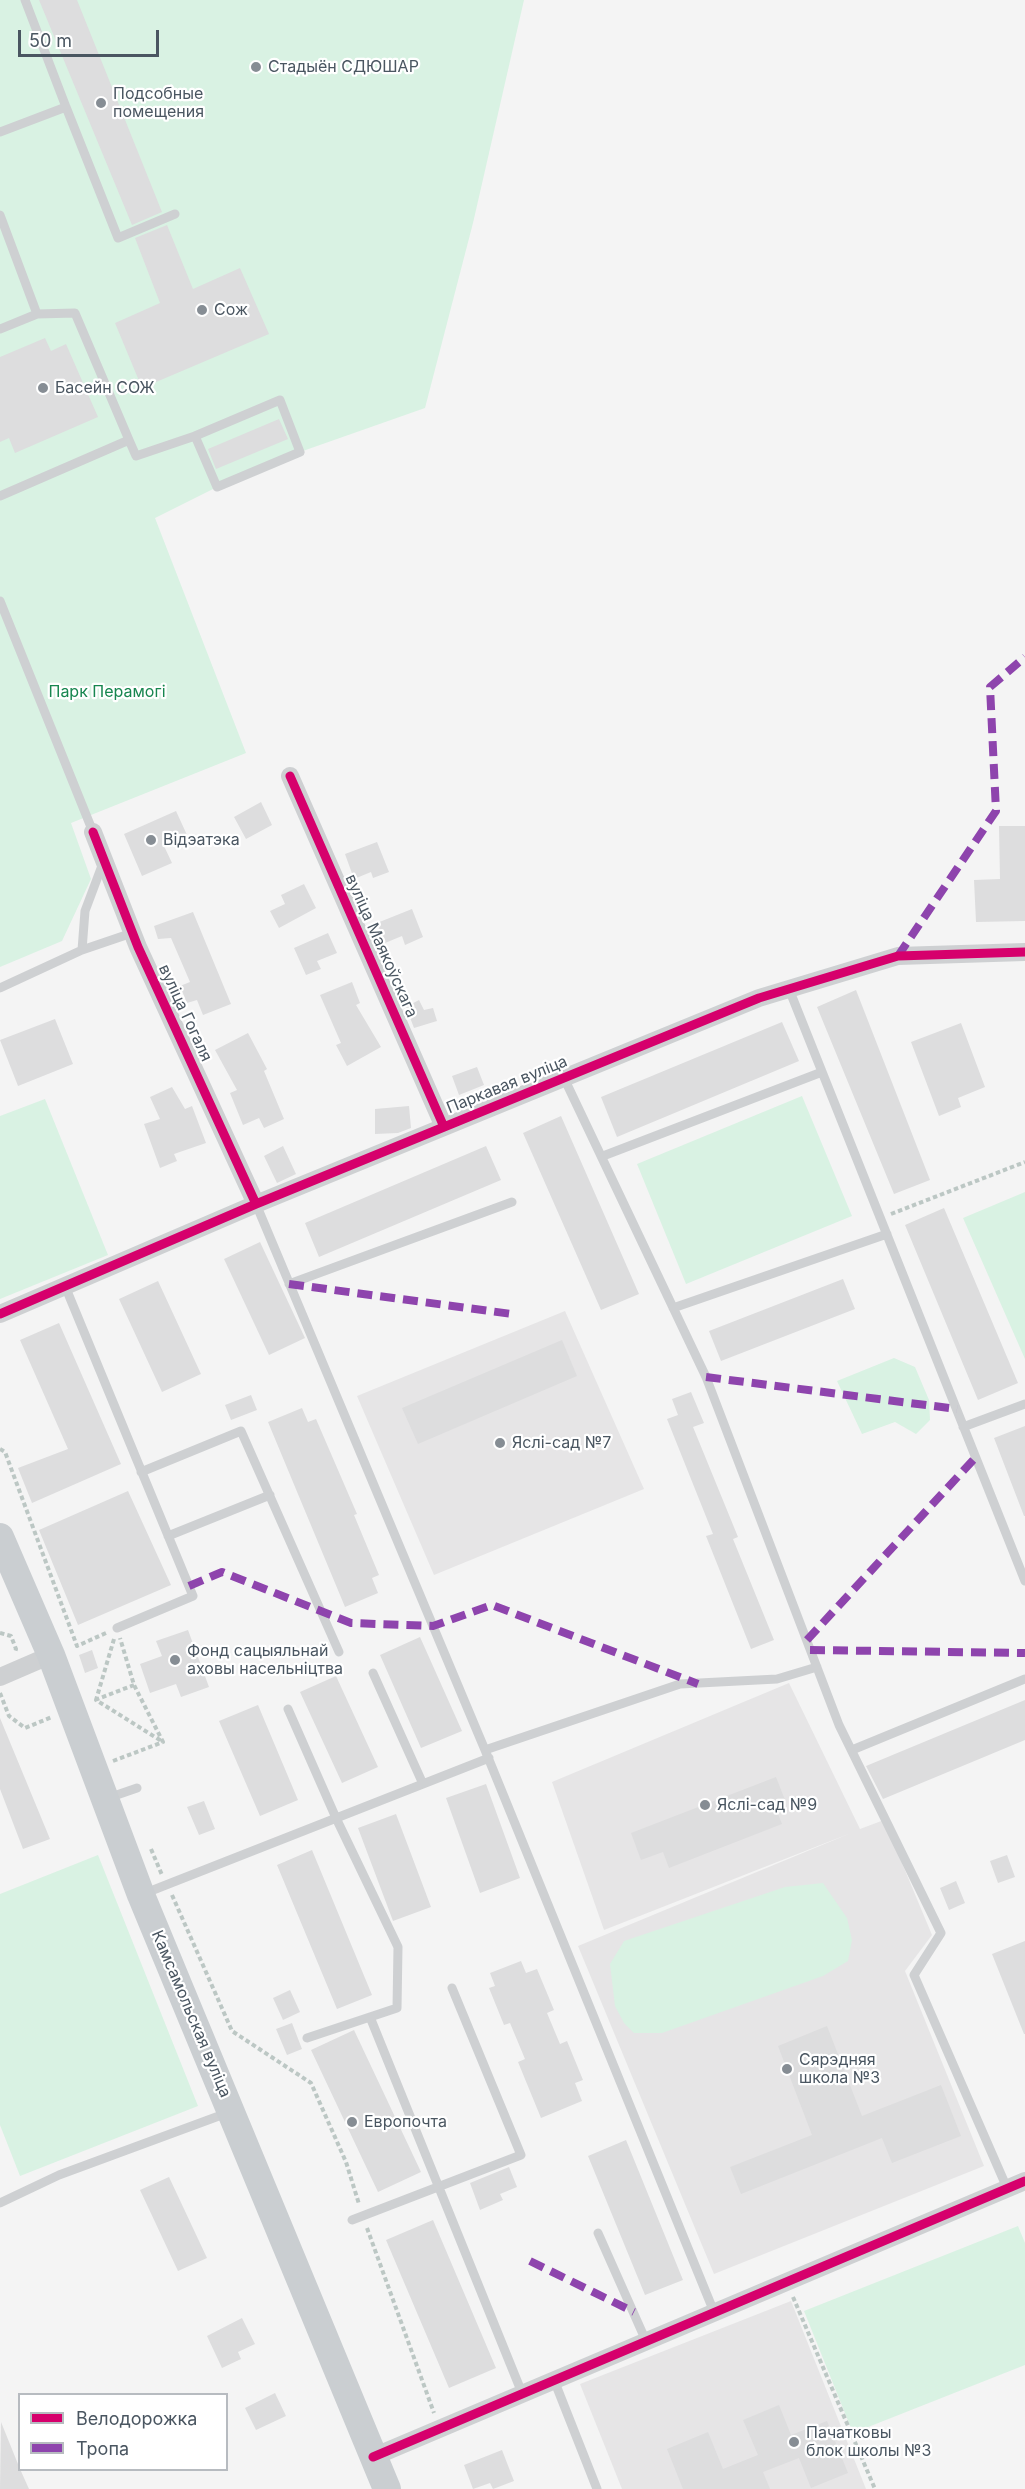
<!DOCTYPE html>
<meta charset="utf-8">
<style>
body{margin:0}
#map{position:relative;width:1025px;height:2489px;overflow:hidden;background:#f4f4f4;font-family:Inter,sans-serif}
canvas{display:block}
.legend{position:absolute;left:18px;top:2393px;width:210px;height:78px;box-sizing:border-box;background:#fff;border:2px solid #b7bbc0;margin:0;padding:8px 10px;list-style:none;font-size:18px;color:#4a5661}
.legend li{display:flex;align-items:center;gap:12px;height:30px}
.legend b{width:30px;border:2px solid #b7bbc0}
.scale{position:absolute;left:18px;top:30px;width:141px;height:27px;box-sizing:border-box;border:3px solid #4a5661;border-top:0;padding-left:8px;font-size:18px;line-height:21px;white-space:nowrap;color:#4a5661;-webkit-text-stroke:4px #fff;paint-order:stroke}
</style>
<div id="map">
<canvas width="1025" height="2489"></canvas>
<ul class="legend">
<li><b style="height:8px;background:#d6006c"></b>Велодорожка</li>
<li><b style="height:8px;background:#8e44ad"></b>Тропа</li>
</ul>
<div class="scale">50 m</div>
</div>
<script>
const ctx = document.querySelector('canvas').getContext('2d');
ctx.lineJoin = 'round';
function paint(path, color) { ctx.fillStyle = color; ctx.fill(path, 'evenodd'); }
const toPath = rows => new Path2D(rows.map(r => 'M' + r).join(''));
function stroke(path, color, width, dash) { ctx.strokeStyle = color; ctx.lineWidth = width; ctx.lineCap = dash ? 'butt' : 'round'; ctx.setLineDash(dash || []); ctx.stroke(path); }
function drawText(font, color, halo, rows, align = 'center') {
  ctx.font = font + ' Inter,sans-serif'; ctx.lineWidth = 4.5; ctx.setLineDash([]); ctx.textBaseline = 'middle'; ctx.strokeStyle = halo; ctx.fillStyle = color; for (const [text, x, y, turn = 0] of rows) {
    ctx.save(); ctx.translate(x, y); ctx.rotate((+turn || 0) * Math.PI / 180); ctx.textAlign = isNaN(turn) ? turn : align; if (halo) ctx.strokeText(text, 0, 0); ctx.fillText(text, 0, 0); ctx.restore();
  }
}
paint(toPath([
 [565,1311,644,1489,434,1575,357,1396],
 [789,1683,860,1829,884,1820,932,1935,905,1971,984,2166,714,2274,578,1946,851,1833,604,1930,552,1782],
 [791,2301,866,2489,622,2489,580,2384]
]), '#e6e5e6');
paint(toPath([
 [0,0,524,0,473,223,425,408,300,452,217,487,155,518,246,753,71,823,91,879,62,941,0,967],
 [802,1096,852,1216,686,1284,637,1164],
 [45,1099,108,1255,0,1299,0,1116],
 [1025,1192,1025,1359,963,1218],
 [894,1358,915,1367,929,1400,930,1420,916,1434,895,1422,862,1434,837,1381],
 [98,1855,198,2106,20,2176,0,2125,0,1894],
 [823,1883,847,1918,852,1940,848,1961,823,1976,662,2033,634,2033,624,2023,615,2006,610,1964,624,1941,785,1887],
 [1018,2226,1025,2243,1025,2365,853,2433,804,2311]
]), '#d9f2e3');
paint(toPath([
 [39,0,77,0,162,212,132,225],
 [167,225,193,289,240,268,269,334,142,388,115,323,160,303,135,238],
 [45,338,51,351,66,344,98,417,15,453,9,438,0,442,0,357],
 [279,419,288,439,216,469,208,449],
 [261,802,272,825,246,839,234,817],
 [176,811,187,835,164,846,172,863,142,876,124,834],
 [999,826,1025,826,1025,921,976,922,974,880,1000,879],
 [377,842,389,872,373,878,371,872,354,879,345,854],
 [304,884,316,908,279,928,270,911,285,904,281,895],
 [412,909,423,937,405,945,402,936,385,943,377,923],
 [193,912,231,1004,203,1015,197,1000,187,1003,180,986,190,982,171,938,158,939,154,926],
 [328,933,337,953,317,961,321,969,306,975,294,948],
 [352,982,360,1003,356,1005,381,1047,347,1066,336,1045,341,1043,320,995],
 [856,990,930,1180,894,1194,817,1007],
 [419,1000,424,1010,433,1008,437,1021,414,1028,406,1007],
 [55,1019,73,1064,18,1086,0,1040],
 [782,1022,799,1061,617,1137,601,1097],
 [961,1023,985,1087,958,1098,961,1107,939,1116,911,1042],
 [248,1033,267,1069,264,1071,284,1119,264,1128,259,1118,243,1125,230,1093,237,1090,215,1050],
 [477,1067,484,1085,459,1095,452,1076],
 [172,1087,185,1109,192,1106,206,1143,174,1154,177,1161,160,1168,144,1124,160,1119,150,1097],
 [409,1106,411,1128,398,1133,375,1134,375,1109],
 [561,1116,639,1294,601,1310,523,1133],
 [283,1146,296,1174,277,1183,264,1156],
 [486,1146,501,1180,319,1257,305,1223],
 [944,1208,1018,1383,978,1400,905,1225],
 [260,1242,305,1338,269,1355,224,1259],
 [843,1279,855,1309,721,1361,709,1331],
 [158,1281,201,1374,162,1392,119,1299],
 [59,1323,121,1464,32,1503,18,1468,68,1449,20,1340],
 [562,1340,577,1376,418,1444,402,1408],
 [691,1392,704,1423,693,1427,738,1537,733,1539,774,1640,751,1649,706,1536,713,1534,667,1419,678,1415,672,1399],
 [251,1395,257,1410,231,1420,225,1405],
 [302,1408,308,1422,316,1419,357,1514,354,1515,379,1575,372,1578,378,1593,345,1607,268,1422],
 [1025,1426,1025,1516,1024,1516,994,1438],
 [128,1491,171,1585,78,1625,39,1530],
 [188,1630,209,1687,181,1697,176,1684,150,1693,140,1664,162,1656,156,1641],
 [420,1637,462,1731,421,1748,380,1655],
 [92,1650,98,1668,85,1673,79,1655],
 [336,1676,378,1767,342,1783,300,1692],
 [1025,1700,1025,1740,883,1799,866,1766],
 [258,1705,298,1800,260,1816,219,1721],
 [0,1718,50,1839,23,1849,0,1789],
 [776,1777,785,1800,774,1804,782,1824,669,1868,663,1852,641,1860,631,1833],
 [486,1784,520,1878,480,1893,446,1798],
 [204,1801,215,1829,199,1835,187,1807],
 [396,1814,431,1907,393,1921,358,1828],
 [312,1850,372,1995,337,2009,277,1865],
 [1007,1855,1015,1877,998,1883,990,1861],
 [956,1881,965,1903,949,1910,940,1888],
 [1025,1941,1025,2034,1024,2034,992,1954],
 [521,1961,526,1973,537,1969,554,2010,547,2013,560,2044,567,2041,583,2080,575,2083,582,2101,541,2118,518,2062,525,2059,510,2023,504,2025,489,1988,495,1986,490,1973],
 [290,1990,300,2012,283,2020,273,1998],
 [292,2023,302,2049,287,2055,276,2029],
 [827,2026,862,2116,941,2085,961,2136,892,2163,882,2138,741,2194,730,2167,812,2135,778,2046],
 [354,2030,421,2172,378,2192,311,2050],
 [626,2140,683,2280,645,2295,588,2156],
 [509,2167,517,2187,500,2194,503,2200,480,2210,470,2183],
 [169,2177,207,2258,178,2271,140,2190],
 [433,2220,496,2368,449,2388,386,2240],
 [242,2318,255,2344,238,2352,241,2359,222,2368,207,2336],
 [275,2393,286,2416,256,2430,245,2408],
 [779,2405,791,2435,827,2421,848,2473,811,2488,799,2458,763,2472,770,2489,683,2489,667,2449,708,2432,723,2469,758,2455,743,2420],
 [1,2422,20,2469,29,2489,0,2489],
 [502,2450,514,2481,493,2489,490,2483,473,2489,464,2465]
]), '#ddddde');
stroke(toPath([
 [891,1214,1025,1162],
 [0,1449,5,1452,77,1646,106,1633],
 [0,1633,11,1636,16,1649,15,1652],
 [114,1639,96,1700,163,1742],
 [0,1693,9,1716,25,1728,52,1717],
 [95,1700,134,1685],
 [113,1761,163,1742,134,1685,120,1638],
 [151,1849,162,1875],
 [172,1895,232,2031,311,2083,346,2162,359,2204],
 [367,2228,434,2413],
 [793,2297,875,2489]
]), '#bcc7c4', 4, [4.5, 3]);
stroke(toPath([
 [66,107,118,238,175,214],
 [0,132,66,107,25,0],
 [0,215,37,314,0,329],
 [37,314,75,313,129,440],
 [0,496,129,440,136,456,195,436,280,400,300,452,217,487,195,436],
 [0,601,93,832],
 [82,950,132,933],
 [0,988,82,950,85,911,103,863],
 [789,989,1025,1581],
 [564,1078,706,1377,839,1725,941,1933,914,1975,1007,2188],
 [603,1156,822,1072],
 [256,1204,485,1750,714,2312],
 [289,1284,512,1202],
 [65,1286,193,1596,117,1628],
 [673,1308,887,1234],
 [963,1427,1025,1404],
 [141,1472,241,1431,339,1652],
 [168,1536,270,1495],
 [373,1673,423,1784],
 [288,1709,336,1818,398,1947,397,2008,307,2038],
 [485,1750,680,1684,777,1679,817,1667],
 [852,1750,1025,1679],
 [108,1798,137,1788],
 [143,1894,489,1758],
 [370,2017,522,2393],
 [0,2203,59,2175,227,2113],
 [352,2220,521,2155,452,1988],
 [598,2233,646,2341],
 [554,2380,597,2489]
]), '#ced0d2', 9);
stroke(toPath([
 [290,776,444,1127],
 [93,832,138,947,256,1204],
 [0,1314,256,1204,759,998,898,956,1025,952],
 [0,1677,51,1655],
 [373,2457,1025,2181]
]), '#ced0d2', 18);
stroke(toPath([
 [0,1537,51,1655,141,1895,387,2489]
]), '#caced1', 28);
stroke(toPath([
 [898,956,996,811,990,687,1025,657],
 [289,1284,512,1314],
 [706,1377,957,1409],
 [189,1586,222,1572,351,1623,433,1626,492,1605,698,1684],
 [807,1640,976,1457],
 [810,1650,1025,1653],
 [530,2261,634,2312]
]), '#8e44ad', 8, [15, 8]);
stroke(toPath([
 [290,776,444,1127],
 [93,832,138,947,256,1204],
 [0,1314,256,1204,759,998,898,956,1025,952],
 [373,2457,1025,2181]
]), '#d6006c', 9);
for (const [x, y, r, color] of [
 [256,67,6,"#868d94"],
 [101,103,6,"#868d94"],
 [202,310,6,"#868d94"],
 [43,388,6,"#868d94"],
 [151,840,6,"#868d94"],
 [500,1443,6,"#868d94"],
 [175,1660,6,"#868d94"],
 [705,1805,6,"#868d94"],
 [787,2069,6,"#868d94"],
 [352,2122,6,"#868d94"],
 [794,2442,6,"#868d94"]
]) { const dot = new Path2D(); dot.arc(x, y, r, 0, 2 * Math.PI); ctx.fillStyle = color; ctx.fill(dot); stroke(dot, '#fff', 2); }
drawText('16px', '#4a5661', '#fff', [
 ["Стадыён СДЮШАР",268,67],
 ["Подсобные",113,94],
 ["помещения",113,112],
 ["Сож",214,310],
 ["Басейн СОЖ",55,388],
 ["Відэатэка",163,840],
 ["Яслі-сад №7",512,1443],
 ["Фонд сацыяльнай",187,1651],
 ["аховы насельніцтва",187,1669],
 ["Яслі-сад №9",717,1805],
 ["Сярэдняя",799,2060],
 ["школа №3",799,2078],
 ["Европочта",364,2122],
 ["Пачатковы",806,2433],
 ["блок школы №3",806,2451]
], 'left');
drawText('16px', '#17864f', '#fff', [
 ["Парк Перамогі",107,692]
]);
drawText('16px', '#4a5661', '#fff', [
 ["вуліца Маякоўскага",381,946,66],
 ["вуліца Гогаля",185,1013,65],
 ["Паркавая вуліца",507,1085,-22],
 ["Камсамольская вуліца",191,2014,67]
]);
</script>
